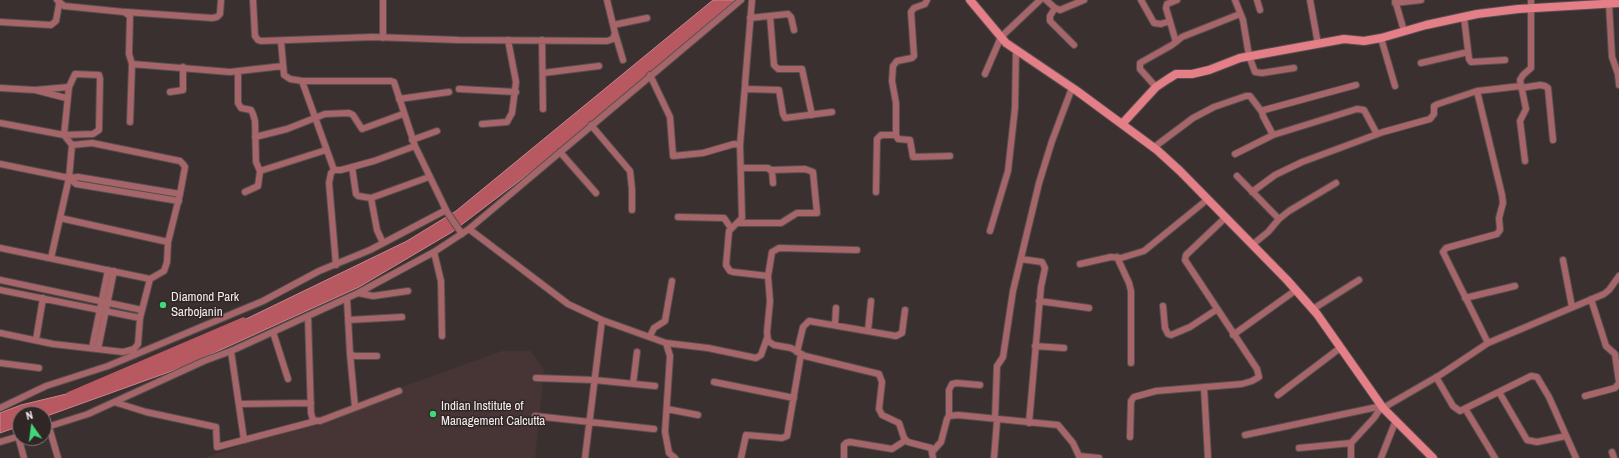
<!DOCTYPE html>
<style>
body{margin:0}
#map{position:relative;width:1619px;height:458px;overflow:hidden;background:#3a3030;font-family:"Archivo Narrow",sans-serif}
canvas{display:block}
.north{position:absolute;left:12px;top:406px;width:40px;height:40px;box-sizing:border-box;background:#302626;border:1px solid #7f7676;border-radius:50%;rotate:346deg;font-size:11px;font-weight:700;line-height:16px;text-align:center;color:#f5eeef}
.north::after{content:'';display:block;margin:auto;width:14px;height:18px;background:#41d77c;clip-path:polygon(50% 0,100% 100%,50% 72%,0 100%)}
</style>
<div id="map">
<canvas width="1619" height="458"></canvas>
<div class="north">N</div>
</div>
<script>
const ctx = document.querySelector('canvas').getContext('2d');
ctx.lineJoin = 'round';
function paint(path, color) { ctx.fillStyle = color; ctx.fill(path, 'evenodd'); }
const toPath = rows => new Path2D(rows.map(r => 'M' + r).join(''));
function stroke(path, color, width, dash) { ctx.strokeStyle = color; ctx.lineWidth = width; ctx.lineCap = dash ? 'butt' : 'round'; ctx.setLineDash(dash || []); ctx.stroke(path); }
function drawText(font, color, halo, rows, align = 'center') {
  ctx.font = font + ' "Archivo Narrow",sans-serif'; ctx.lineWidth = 3; ctx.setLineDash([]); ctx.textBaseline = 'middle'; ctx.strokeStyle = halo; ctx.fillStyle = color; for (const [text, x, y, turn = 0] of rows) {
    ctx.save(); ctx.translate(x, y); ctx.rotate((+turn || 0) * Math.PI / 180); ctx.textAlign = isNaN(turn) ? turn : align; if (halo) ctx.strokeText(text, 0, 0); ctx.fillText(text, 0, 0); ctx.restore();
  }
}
paint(toPath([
 [502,351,531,351,544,370,535,458,205,458]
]), '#473536');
const water = toPath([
 [713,0,735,0,548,159,452,232,359,287,183,367,44,417,44,414,20,414,20,426,0,433,0,413,21,405,91,388,184,349,407,241,456,211,713,0]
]);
paint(water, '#b85861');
stroke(water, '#ca858c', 1);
stroke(toPath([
 [70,395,243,321]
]), '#b85861', 7);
const street = toPath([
 [57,0,64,6,124,12,130,16,129,54,132,64,230,72,283,66],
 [253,0,255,36,258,40,261,41,373,37,459,40,607,41,613,39,615,33,607,0],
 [383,0,383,38],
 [752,0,745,84,746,89,779,90,783,114,785,118,832,112],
 [927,0,925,4,914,8,911,12,914,56,912,58,897,61,893,66,892,81,896,103,896,135,898,139,910,140,913,157,950,156],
 [1046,0,1055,8,1060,10,1084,0],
 [1141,0,1154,23,1161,24,1170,21],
 [1235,0,1243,20,1249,56,1255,72,1262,73,1294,68],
 [1257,0,1260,10],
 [1310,0,1318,44],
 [1395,0,1404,31],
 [1395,3,1421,0],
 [1609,4,1612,57,1618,74,1619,85],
 [1055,8,1050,16,1050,21,1074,45],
 [126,12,212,18,217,17,220,14,221,0],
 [770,16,774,65,778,69,802,69,812,115],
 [1464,17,1469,59,1471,62,1505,60],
 [750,18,788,14,791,17,794,30],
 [0,22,51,25,56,21,59,4],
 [613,25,647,18],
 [615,33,623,60],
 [1381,38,1395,86],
 [542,40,543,109],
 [281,41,284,75,290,79,302,81,334,170,341,170,374,161,415,146],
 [1176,42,1166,8,1167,4,1177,0],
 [1421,63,1468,52],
 [238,71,238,103,241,108,251,110,253,114,255,121,256,162,260,171,326,150],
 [543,73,599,66],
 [985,74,1001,37,1040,0],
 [650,75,670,117,673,156,703,153,734,144,740,145,742,218,729,231,726,265,730,271,733,272,768,276,770,301,767,332,768,341,774,345,791,348,805,356,879,374,882,382,879,409,882,415,899,423,904,438,908,442,931,448,933,458],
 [302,81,391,81,394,82,415,146,447,212,462,234],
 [69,87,64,135,72,145,69,178],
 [1156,87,1140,69,1140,63,1172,45,1182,37,1240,14],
 [0,88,35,90,66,98],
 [1521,88,1540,85,1545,86,1548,88,1553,140],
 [459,89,516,92],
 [1477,91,1502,195,1503,203,1499,218,1500,230,1497,234,1446,248,1443,252,1488,343],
 [170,92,183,90,183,67],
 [399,99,449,92],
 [130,122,132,64],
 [0,123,64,135,93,134,99,130,100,79,99,75,75,74,69,87,35,90],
 [482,124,507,122,512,113,516,82,508,40],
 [591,125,630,171,632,189,632,210],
 [1273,135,1263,116,1262,112,1264,110,1356,85],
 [255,137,287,129,325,114,349,113,353,115,362,129,403,114],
 [412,140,437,131],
 [72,145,92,143,180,161,183,164,185,167,180,194,168,242],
 [740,145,745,86],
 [1153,148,1193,118,1214,107,1246,96,1250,96,1262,112],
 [560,152,596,193],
 [1235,154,1273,135,1357,109,1364,110,1377,134],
 [1525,161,1520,121,1526,109,1520,80,1523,75,1531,68,1531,0],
 [0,164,69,178,60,218,168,242,167,262,164,271,150,279,140,318,138,344,134,349,123,352,53,344,0,333],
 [352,167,356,194,358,196,371,198,377,230,383,243],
 [741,168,768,168,772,171,773,183],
 [334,170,331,173,329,183,336,265],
 [1237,176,1279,219],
 [69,178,76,184,179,201],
 [69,178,78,177,180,194],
 [245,192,258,186,260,171],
 [876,192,877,139,881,135,896,135],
 [1252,192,1275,175,1302,162,1383,132,1430,119,1434,114,1434,106,1438,104,1477,91,1521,86],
 [371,198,429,177],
 [678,217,724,218,731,228],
 [738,223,781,223,797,213,817,213,813,172,805,169,770,170],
 [469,229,568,304,602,320,666,343,670,356,665,432,669,453,675,458],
 [990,231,1008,171,1015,108,1016,50],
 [1252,245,1268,232,1279,219,1289,211,1336,183],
 [0,248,150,279],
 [434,252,441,281,442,336],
 [1117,257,1129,283,1131,291,1131,363],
 [51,258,60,218],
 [1021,259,1042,262,1045,268,1041,287,1029,423],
 [1563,260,1572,307],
 [1080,264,1111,257,1121,258,1144,251,1208,199],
 [768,276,772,252,779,248,857,250],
 [0,280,142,310],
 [0,290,140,318],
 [358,293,373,296,408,291],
 [1465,298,1515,286],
 [347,299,350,354,355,356,377,356],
 [1591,299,1606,346,1615,354,1619,382],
 [1039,301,1089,308],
 [1163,306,1165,328,1168,334,1171,335,1190,327,1216,310],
 [1313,309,1359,280],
 [308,316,311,413,313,420,320,421,399,391],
 [348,320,402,317],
 [835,324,836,308],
 [868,331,871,301],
 [273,332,288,379],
 [1233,335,1296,290],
 [650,336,654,328,665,321,672,281],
 [36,340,43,298],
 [666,343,708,348,756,358,761,355,767,338],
 [1035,346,1064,348],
 [92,348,108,270],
 [98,349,114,271],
 [231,351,244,440],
 [797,352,803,327,809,321,896,336,902,333,905,310],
 [350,354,355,407],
 [0,363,39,368],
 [1436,377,1453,406,1460,411,1531,376,1537,377,1549,397,1576,458],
 [536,378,594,380,655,386],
 [714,382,794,398],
 [633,384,637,352],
 [1204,387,1208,458],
 [1499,392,1527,440,1537,442,1566,436],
 [1278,395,1340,348],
 [1585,396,1615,388,1619,383],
 [114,402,146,412,216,427,217,447,316,421],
 [239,404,311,403],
 [0,408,46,386,108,366,263,301,319,271,370,250,446,210],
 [1383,408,1440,375,1488,343,1604,294,1609,290,1619,276],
 [667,409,698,415],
 [1466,410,1495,458],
 [535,416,654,429],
 [949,416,949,390,952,384,957,383,980,385],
 [49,427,58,458],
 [44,428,88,414,204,361,231,351,358,293,434,252,469,229,741,0],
 [1245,435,1382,406],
 [18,436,24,458],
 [1130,437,1131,401,1134,397,1156,391,1242,384,1252,381,1259,377,1257,369,1185,260,1186,255,1225,218],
 [0,442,20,436],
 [1299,448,1351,443,1374,418,1382,406],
 [933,451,941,442,947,419,949,416,958,415,1058,425,1073,443,1079,456,1099,458],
 [1612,452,1614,458],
 [585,458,602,320],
 [741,458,746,435,782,438,787,436,801,354],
 [844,458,844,445,846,443,850,442,892,449,906,440],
 [994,458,997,421,995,419,997,366,1003,357,1013,291,1039,183,1052,141,1072,88],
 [1351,458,1351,443],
 [1381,458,1396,420]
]);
const secondary = toPath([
 [970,0,1006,43,1077,91,1157,150,1180,171,1287,280,1317,314,1383,408,1433,458],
 [1122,124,1156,87,1168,79,1176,74,1192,74,1209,70,1240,58,1344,39,1364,41,1381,38,1426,25,1477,14,1518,9,1619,3]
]);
stroke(street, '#584e4f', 8);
stroke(secondary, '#584e4f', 10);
stroke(street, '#a56569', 6);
stroke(secondary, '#e47f87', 8);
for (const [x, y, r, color] of [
 [163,305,4,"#41d77c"],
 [433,414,4,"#41d77c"]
]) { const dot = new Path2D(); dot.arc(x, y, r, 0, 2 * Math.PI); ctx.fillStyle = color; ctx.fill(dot); stroke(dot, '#302626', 1.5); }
drawText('13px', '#f5eeef', '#302626', [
 ["Diamond Park",171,298],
 ["Sarbojanin",171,313],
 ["Indian Institute of",441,407],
 ["Management Calcutta",441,422]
], 'left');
</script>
